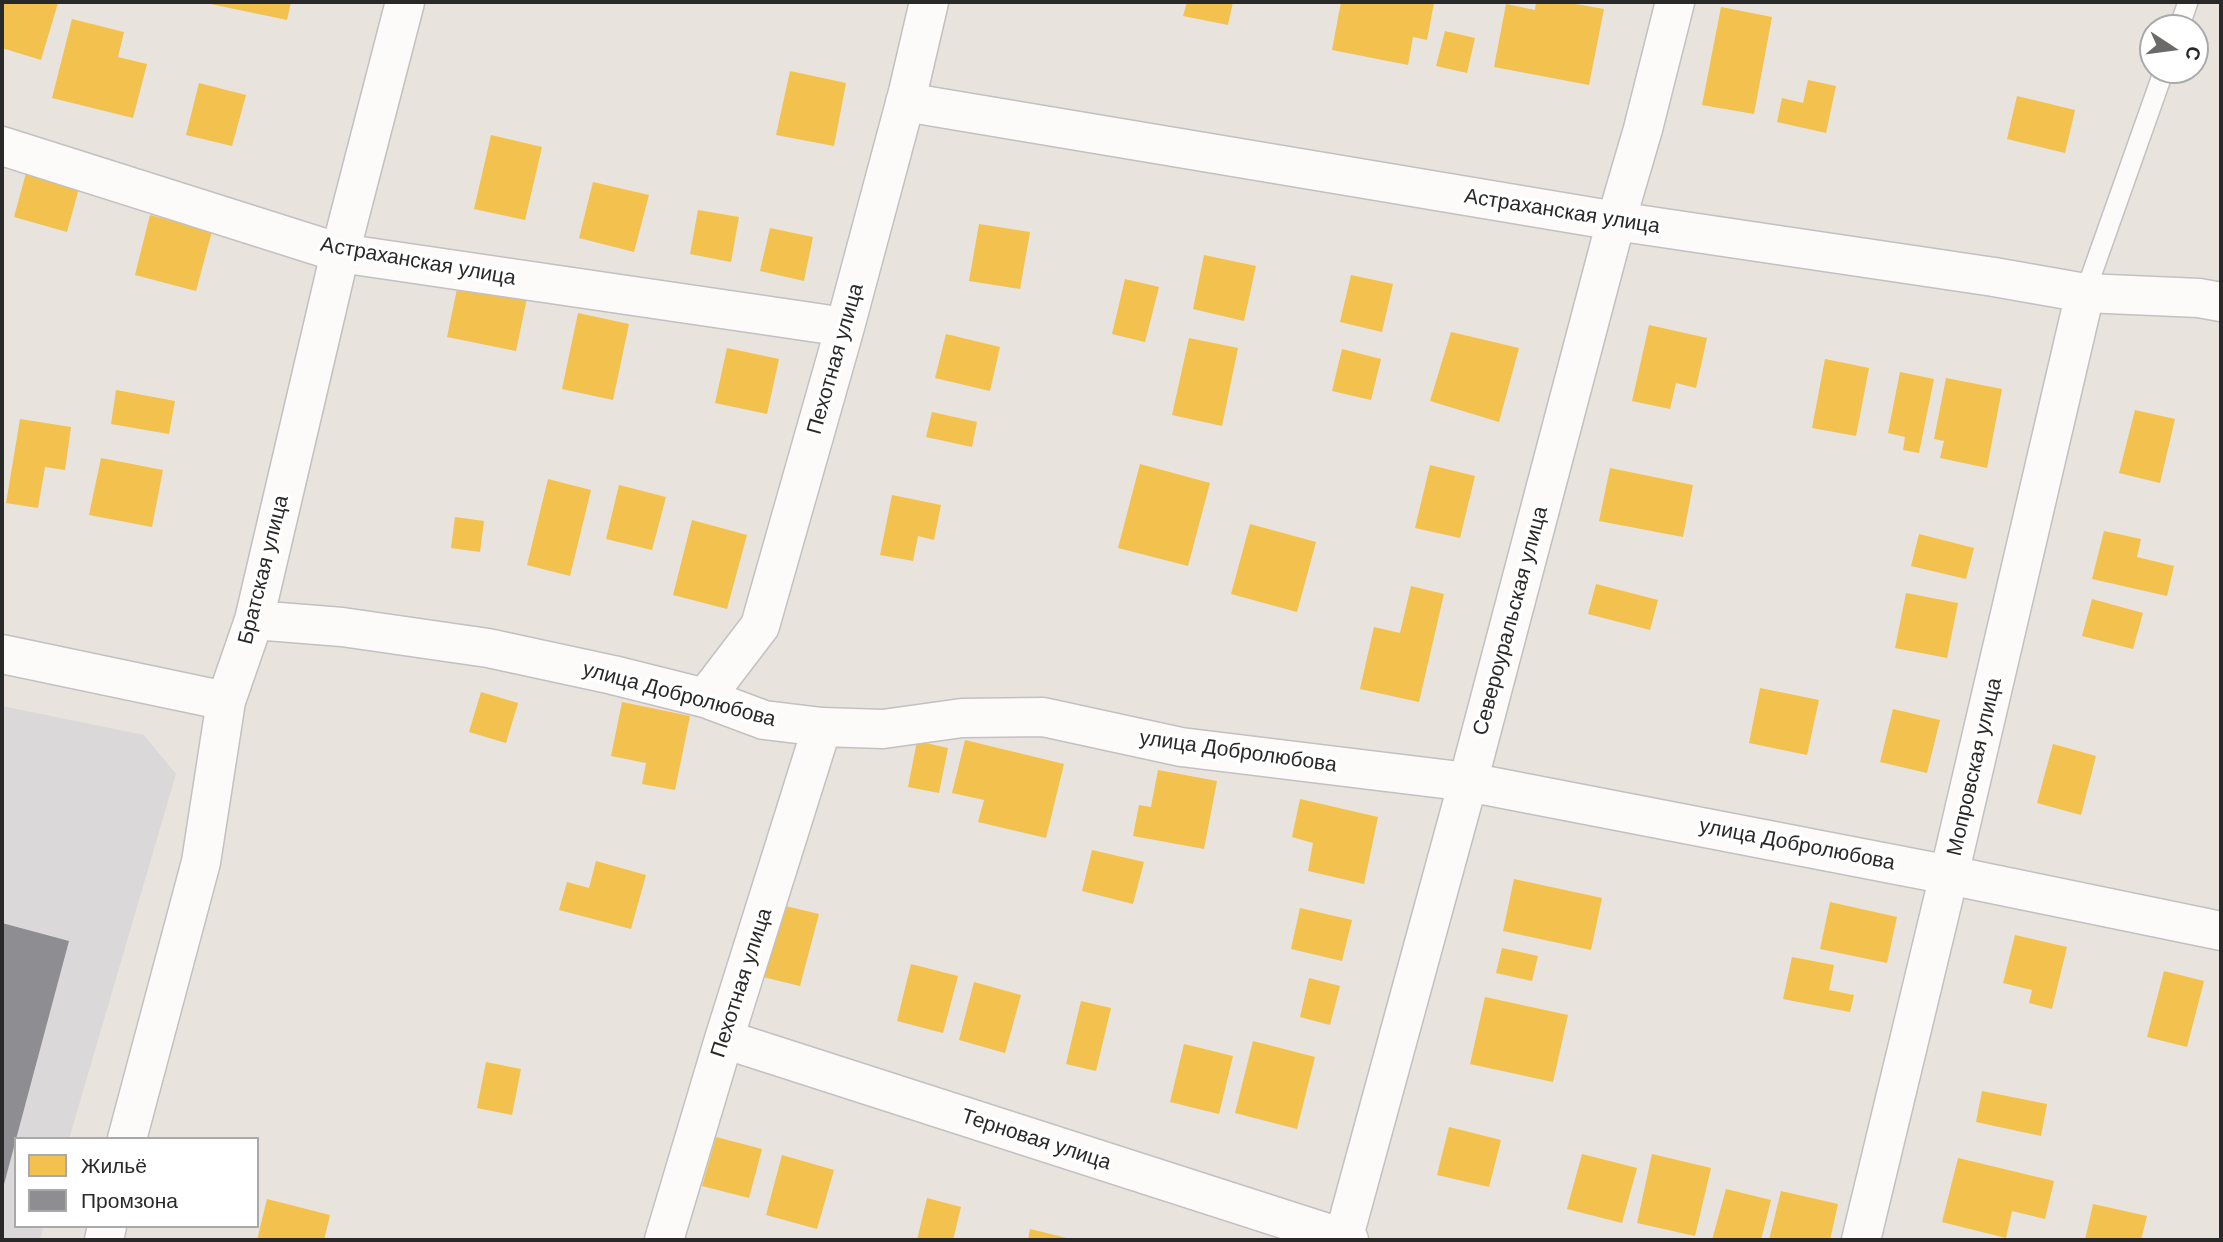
<!DOCTYPE html>
<meta charset="utf-8">
<style>
body{margin:0}
#map{position:relative;width:2223px;height:1242px;overflow:hidden;background:#e9e3de;font-family:Arial,sans-serif}
canvas{display:block}
.frame{position:absolute;inset:0;border:4px solid #292929;pointer-events:none}
.legend{position:absolute;left:14px;top:1137px;width:245px;height:91px;box-sizing:border-box;background:#fff;border:2px solid #a9a9a9;margin:0;padding:9px 12px;list-style:none;font-size:21px;color:#292929}
.legend li{display:flex;align-items:center;gap:14px;height:35px}
.legend b{width:35px;border:2px solid #a9a9a9}
.north{position:absolute;left:2139px;top:14px;width:70px;height:70px;box-sizing:border-box;background:#fff;border:2px solid #a9a9a9;border-radius:50%;rotate:103deg;font-size:19px;font-weight:700;line-height:28px;text-align:center;color:#292929}
.north::after{content:'';display:block;margin:auto;width:24px;height:32px;background:#6c6a68;clip-path:polygon(50% 0,100% 100%,50% 72%,0 100%)}
</style>
<div id="map">
<canvas width="2223" height="1242"></canvas>
<div class="frame"></div>
<ul class="legend">
<li><b style="height:19px;background:#f2c14e"></b>Жильё</li>
<li><b style="height:19px;background:#8d8d92"></b>Промзона</li>
</ul>
<div class="north">С</div>
</div>
<script>
const ctx = document.querySelector('canvas').getContext('2d');
ctx.lineJoin = 'round';
function paint(path, color) { ctx.fillStyle = color; ctx.fill(path, 'evenodd'); }
const toPath = rows => new Path2D(rows.map(r => 'M' + r).join(''));
function stroke(path, color, width, dash) { ctx.strokeStyle = color; ctx.lineWidth = width; ctx.lineCap = dash ? 'butt' : 'round'; ctx.setLineDash(dash || []); ctx.stroke(path); }
function drawText(font, color, halo, rows, align = 'center') {
  ctx.font = font + ' Arial,sans-serif'; ctx.lineWidth = 7; ctx.setLineDash([]); ctx.textBaseline = 'middle'; ctx.strokeStyle = halo; ctx.fillStyle = color; for (const [text, x, y, turn = 0] of rows) {
    ctx.save(); ctx.translate(x, y); ctx.rotate((+turn || 0) * Math.PI / 180); ctx.textAlign = isNaN(turn) ? turn : align; if (halo) ctx.strokeText(text, 0, 0); ctx.fillText(text, 0, 0); ctx.restore();
  }
}
paint(toPath([
 [2,706,144,735,176,774,69,1139,16,1139,16,1226,44,1226,40,1240,2,1240]
]), '#dbd8da');
paint(toPath([
 [2,2,58,3,41,60,2,48],
 [201,2,291,2,287,20],
 [1187,2,1233,2,1228,25,1183,16],
 [1341,2,1434,3,1427,40,1413,37,1408,65,1332,50],
 [1536,2,1564,2,1604,9,1589,85,1494,67,1506,4,1535,10],
 [1721,7,1772,17,1754,114,1702,105],
 [72,19,124,32,118,57,147,64,133,118,52,98],
 [1445,31,1475,38,1467,73,1436,66],
 [790,71,846,83,834,146,776,135],
 [1808,80,1836,86,1826,133,1777,122,1782,98,1803,103],
 [199,83,246,95,232,146,186,135],
 [2017,96,2075,110,2065,153,2007,139],
 [491,135,542,147,525,220,474,209],
 [26,173,79,188,67,232,14,217],
 [593,182,649,195,634,252,579,238],
 [698,210,739,217,731,262,690,254],
 [150,215,212,231,196,291,135,275],
 [979,224,1030,232,1020,289,969,281],
 [770,228,813,237,804,281,760,271],
 [1204,255,1256,266,1244,321,1193,309],
 [1351,275,1393,284,1382,332,1340,322],
 [1125,279,1159,287,1145,342,1112,334],
 [458,284,527,298,516,351,447,337],
 [578,313,629,324,613,400,562,389],
 [1649,325,1707,338,1696,388,1676,383,1670,409,1632,401],
 [1451,332,1519,348,1499,422,1430,401],
 [946,334,1000,347,990,391,935,378],
 [1189,338,1238,348,1222,426,1172,415],
 [727,348,779,359,767,414,715,403],
 [1342,349,1381,359,1371,400,1332,391],
 [1825,359,1869,368,1856,436,1812,428],
 [1900,372,1934,379,1919,453,1903,450,1905,437,1888,433],
 [1946,378,2002,389,1987,468,1940,458,1944,441,1934,439],
 [116,390,175,401,169,434,111,424],
 [2135,410,2175,419,2160,483,2119,473],
 [932,412,977,422,972,447,926,437],
 [20,419,71,427,65,470,45,467,38,508,6,503],
 [101,458,163,470,152,527,89,515],
 [1140,464,1210,483,1188,566,1118,548],
 [1430,465,1475,476,1460,538,1415,528],
 [1610,468,1693,485,1683,537,1599,521],
 [548,479,591,490,570,576,527,565],
 [619,485,666,497,652,550,606,539],
 [892,495,941,505,934,540,918,536,913,561,880,555],
 [455,517,484,521,480,552,451,548],
 [692,520,747,535,727,609,673,595],
 [1250,524,1316,542,1297,612,1231,594],
 [2104,531,2141,539,2137,557,2174,566,2167,596,2092,579],
 [1919,534,1974,548,1966,579,1911,566],
 [1596,584,1658,600,1650,630,1588,614],
 [1411,586,1444,594,1419,702,1360,689,1374,627,1400,633],
 [1906,593,1958,603,1947,658,1895,648],
 [2092,599,2143,613,2133,649,2082,636],
 [1760,688,1819,700,1807,755,1749,743],
 [481,692,518,703,506,743,469,732],
 [622,702,690,716,675,790,642,784,646,763,611,756],
 [1893,709,1940,720,1927,773,1880,762],
 [965,740,1064,764,1046,838,978,822,984,800,952,793],
 [917,741,948,748,939,793,908,787],
 [2053,744,2096,756,2081,815,2037,803],
 [1158,770,1217,781,1204,849,1133,836,1139,805,1151,807],
 [1300,799,1378,817,1364,884,1308,871,1313,843,1292,837],
 [1092,850,1144,862,1133,904,1082,891],
 [596,861,646,875,631,929,559,910,567,882,589,888],
 [1514,879,1602,898,1591,950,1503,931],
 [1830,902,1897,917,1887,963,1820,949],
 [781,905,819,914,800,986,763,977],
 [1300,908,1352,920,1342,961,1291,949],
 [2015,935,2067,947,2052,1009,2029,1003,2032,990,2003,983],
 [1502,948,1538,956,1532,981,1496,973],
 [1792,957,1834,965,1829,990,1854,995,1850,1012,1783,999],
 [911,964,958,976,943,1033,897,1021],
 [2164,971,2204,981,2187,1047,2147,1037],
 [1309,978,1340,986,1330,1025,1300,1017],
 [974,982,1021,995,1005,1053,959,1040],
 [1485,997,1568,1015,1553,1082,1470,1064],
 [1081,1001,1111,1008,1096,1071,1066,1064],
 [1253,1041,1315,1057,1297,1129,1235,1113],
 [1184,1044,1233,1056,1219,1114,1170,1102],
 [486,1062,521,1069,512,1115,477,1108],
 [1982,1091,2047,1104,2041,1136,1976,1122],
 [1449,1127,1501,1140,1489,1187,1437,1175],
 [716,1137,762,1149,749,1198,702,1186],
 [1582,1154,1637,1168,1622,1223,1567,1209],
 [1652,1154,1711,1168,1695,1236,1637,1223],
 [782,1155,834,1170,817,1229,766,1215],
 [1958,1158,2054,1181,2045,1219,2012,1211,2006,1238,1942,1222],
 [1726,1189,1771,1200,1761,1240,1712,1240],
 [1781,1191,1838,1204,1830,1240,1769,1240],
 [927,1198,961,1207,953,1240,917,1240],
 [267,1199,330,1215,324,1240,257,1240],
 [2093,1204,2147,1216,2141,1240,2085,1240],
 [1030,1229,1071,1239,1071,1240,1028,1240]
]), '#f2c14e');
paint(toPath([
 [2,923,69,941,3,1188,2,1188]
]), '#8d8d92');
const service = toPath([
 [2179,28,2188,2],
 [2085,293,2164,70]
]);
const minor = toPath([
 [905,102,1616,221,1994,277,2085,293,2199,298,2221,302],
 [2,146,340,253,845,327],
 [254,620,342,627,488,648,613,675,705,698,764,720,822,727,883,729,962,718,1043,717,1181,747,1468,782,1949,875,2221,931],
 [2,654,226,701],
 [705,698,760,626,845,327,908,92,929,2],
 [724,1039,1349,1240],
 [127,1139,201,862,226,701,254,620,340,253,405,2],
 [104,1240,107,1226],
 [664,1240,724,1039,822,727],
 [1343,1240,1468,782,1616,221,1643,129,1675,2],
 [1861,1240,1949,875,2085,293]
]);
stroke(service, '#c2c0c0', 22);
stroke(minor, '#c2c0c0', 41);
stroke(service, '#fcfbfa', 19);
stroke(minor, '#fcfbfa', 38);
drawText('21px', '#292929', '#fff', [
 ["Астраханская улица",1562,212,9],
 ["Астраханская улица",418,262,10],
 ["Пехотная улица",836,359,-74],
 ["Братская улица",264,570,-76],
 ["Североуральская улица",1511,621,-75],
 ["улица Добролюбова",679,695,15],
 ["улица Добролюбова",1238,752,8],
 ["Мопровская улица",1975,767,-77],
 ["улица Добролюбова",1797,845,11],
 ["Пехотная улица",742,983,-72],
 ["Терновая улица",1036,1140,18]
]);
</script>
